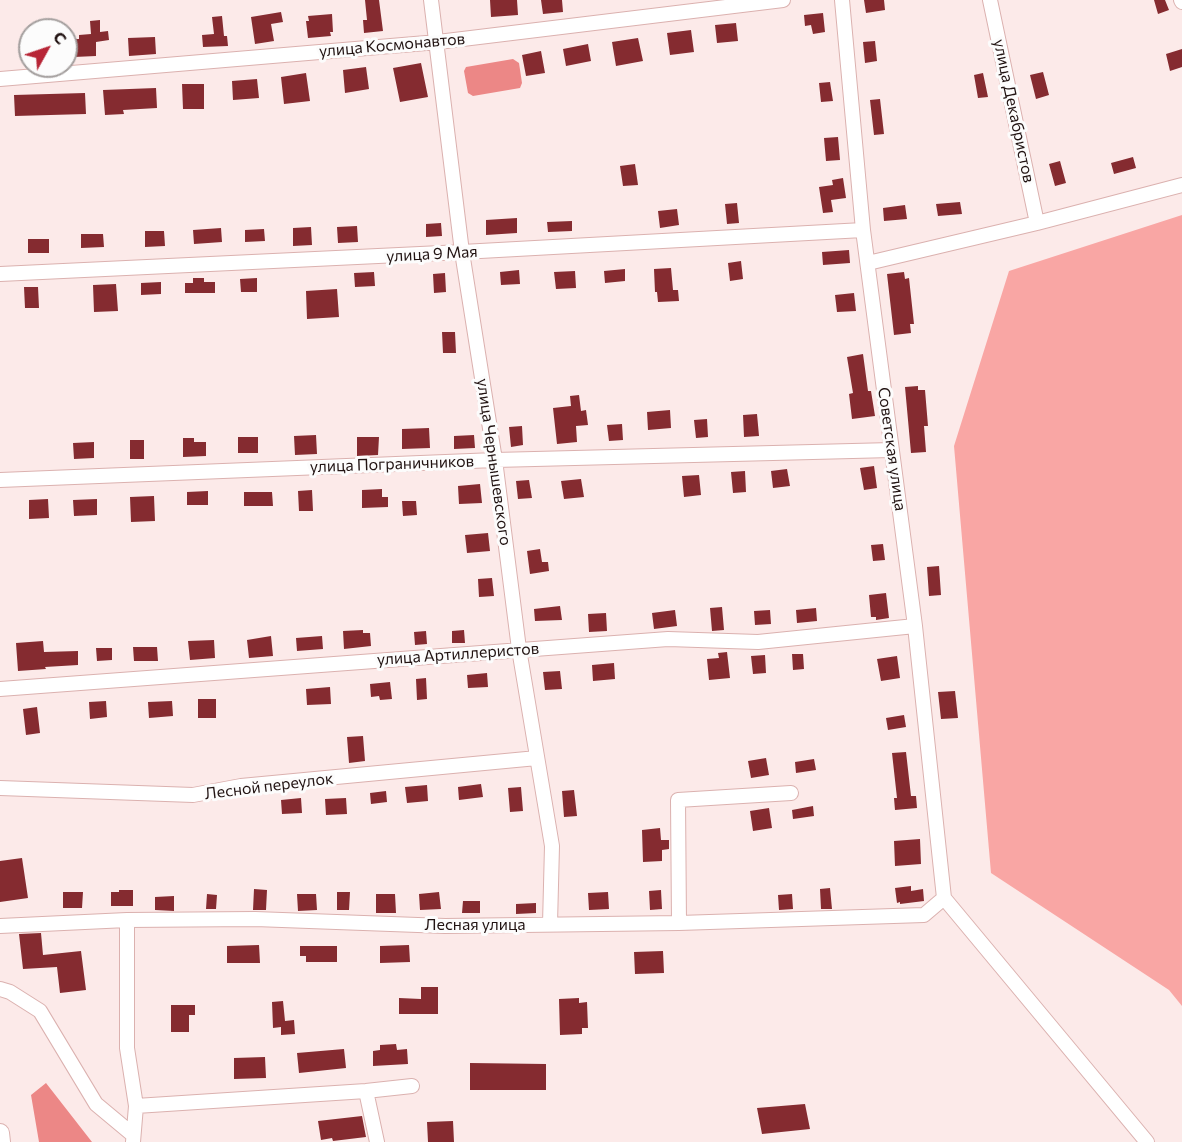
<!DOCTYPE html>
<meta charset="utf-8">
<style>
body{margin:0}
#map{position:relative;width:1182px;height:1142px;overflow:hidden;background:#fceae9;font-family:Commissioner,sans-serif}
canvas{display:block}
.north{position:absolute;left:18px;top:18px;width:60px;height:60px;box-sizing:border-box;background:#fcfcfc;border:2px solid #a49f9e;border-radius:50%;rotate:50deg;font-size:16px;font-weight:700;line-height:24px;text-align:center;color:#211312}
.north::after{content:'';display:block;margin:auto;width:21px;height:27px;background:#b72536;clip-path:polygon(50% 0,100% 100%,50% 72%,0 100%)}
</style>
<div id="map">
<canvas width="1182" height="1142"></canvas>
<div class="north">С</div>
</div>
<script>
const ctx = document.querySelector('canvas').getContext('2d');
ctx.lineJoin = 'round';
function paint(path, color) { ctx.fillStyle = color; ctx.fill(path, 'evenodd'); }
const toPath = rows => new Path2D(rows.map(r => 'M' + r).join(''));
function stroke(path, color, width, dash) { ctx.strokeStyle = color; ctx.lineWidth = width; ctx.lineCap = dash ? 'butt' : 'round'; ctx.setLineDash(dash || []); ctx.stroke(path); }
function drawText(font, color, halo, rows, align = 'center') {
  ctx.font = font + ' Commissioner,sans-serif'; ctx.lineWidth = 6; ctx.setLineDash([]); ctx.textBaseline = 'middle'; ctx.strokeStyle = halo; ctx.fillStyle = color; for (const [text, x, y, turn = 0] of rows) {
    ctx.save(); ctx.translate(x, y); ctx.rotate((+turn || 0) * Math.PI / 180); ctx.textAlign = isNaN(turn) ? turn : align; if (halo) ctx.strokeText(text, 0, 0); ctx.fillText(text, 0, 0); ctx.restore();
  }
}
paint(toPath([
 [1182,215,1182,1006,1169,990,991,873,954,446,1009,271]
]), '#f9a6a4');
paint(toPath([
 [513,59,519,63,522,83,520,88,473,96,468,93,464,71,466,67],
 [46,1083,92,1142,39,1142,31,1095]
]), '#ec8786');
paint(toPath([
 [365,0,379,0,383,31,364,33,363,20,367,20],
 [490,0,517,0,518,15,491,17],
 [541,0,562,0,563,12,543,14],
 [864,0,884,0,885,10,866,13],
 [1154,0,1165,0,1169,10,1158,14],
 [281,12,283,22,271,24,274,41,255,44,251,17],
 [823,13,825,32,813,34,811,25,805,26,804,15],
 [332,14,333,32,330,32,331,36,308,38,306,21,309,21,308,16],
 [222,16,224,36,227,36,228,46,203,47,202,35,214,34,212,17],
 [100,20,100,32,108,31,109,40,96,42,96,56,74,57,74,39,79,39,79,35,91,34,90,21],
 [736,23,738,41,717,43,715,25],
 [691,30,694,52,670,55,667,33],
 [155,37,156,54,129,56,128,38],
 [638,38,643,61,616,66,612,42],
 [875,41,877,61,865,63,863,42],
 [588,44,591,61,566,66,563,49],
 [1182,49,1182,67,1170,71,1166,54],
 [541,51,545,73,526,76,522,55],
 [421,63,428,97,400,102,393,68],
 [366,67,369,89,345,93,343,70],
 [1043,72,1049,95,1036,99,1030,75],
 [306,73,310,101,284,104,281,77],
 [983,73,988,97,978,98,974,75],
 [257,79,259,98,233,100,232,81],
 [830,82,833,101,821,102,819,83],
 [182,84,204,84,204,109,183,109],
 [156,88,157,108,123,110,124,114,105,115,103,90],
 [85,93,86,114,15,116,14,95],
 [880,99,884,134,874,135,870,100],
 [838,137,840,160,826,161,824,138],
 [1133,157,1136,168,1114,174,1111,163],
 [1060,161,1066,183,1055,186,1049,164],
 [635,164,638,185,623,186,620,166],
 [843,178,846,198,831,200,833,212,823,213,819,187,833,185,832,180],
 [960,202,962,214,938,216,936,204],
 [737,203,739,223,727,224,725,204],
 [905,205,907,219,884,221,883,208],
 [677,209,679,225,660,228,658,211],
 [517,218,517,233,486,235,486,220],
 [572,221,572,231,548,232,547,222],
 [441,223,442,236,426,237,426,224],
 [357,226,358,242,338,243,337,227],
 [311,227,312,245,293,246,293,228],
 [221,228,222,242,194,244,193,230],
 [264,229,265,241,245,242,245,230],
 [145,231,164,231,165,246,145,247],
 [81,234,103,234,104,247,81,248],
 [28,239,49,239,49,253,28,253],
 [849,250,850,263,823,265,822,252],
 [741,261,743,279,730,281,728,263],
 [671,268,673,290,678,290,679,301,658,302,657,292,655,292,654,269],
 [625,269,625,281,605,283,604,271],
 [519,270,520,284,501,285,500,272],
 [575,271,576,288,556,289,554,272],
 [374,272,375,286,355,287,354,273],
 [904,272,905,279,909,278,914,324,910,324,911,333,894,335,887,274],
 [445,273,446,292,434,293,433,274],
 [193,278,204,278,204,282,215,282,215,293,185,293,185,283,193,283],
 [257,278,257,292,241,292,240,279],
 [161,282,161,294,141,295,141,283],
 [116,284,118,311,94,312,93,285],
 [24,287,38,287,39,308,25,308],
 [337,289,339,317,307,319,306,291],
 [854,293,856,311,837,312,835,295],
 [442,332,455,332,456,353,443,353],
 [863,354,868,391,871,391,875,416,852,419,849,394,853,393,847,357],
 [918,386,918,390,925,390,928,426,924,426,926,452,911,453,905,387],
 [579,395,581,411,586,410,588,425,576,426,577,442,557,444,553,408,571,406,570,396],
 [670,410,671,428,648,430,647,412],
 [757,414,759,436,744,437,743,415],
 [707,419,708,437,696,438,694,420],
 [622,424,623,440,609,441,607,425],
 [522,426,523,445,511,447,509,427],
 [429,428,430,448,402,449,402,429],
 [316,435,317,454,295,455,294,436],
 [474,435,475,448,454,449,454,436],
 [238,437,258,437,258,453,238,453],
 [357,437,379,437,378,455,357,456],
 [183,438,194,438,194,442,206,442,206,456,183,457],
 [130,440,144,440,144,459,130,459],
 [94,442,94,458,74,459,73,443],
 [874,466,877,488,864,490,860,468],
 [787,469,790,486,773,488,771,471],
 [745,471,746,492,733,493,731,472],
 [699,475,701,495,684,497,682,476],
 [581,479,584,497,564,499,561,481],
 [529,480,532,498,518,499,516,481],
 [480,484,482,503,459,504,458,486],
 [382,489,382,497,388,497,388,507,362,508,362,490],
 [312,490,313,511,299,511,298,491],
 [208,491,208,505,187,505,187,492],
 [244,492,272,492,273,506,244,506],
 [154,496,155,521,131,522,130,497],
 [48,499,49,518,29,519,29,500],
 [97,499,97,515,74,516,73,500],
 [402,501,416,501,417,515,403,516],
 [488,533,490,551,467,553,465,535],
 [883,544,885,560,873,561,871,545],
 [540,549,542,562,548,562,549,571,530,574,527,551],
 [939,566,941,595,929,596,927,567],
 [492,578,494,596,479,597,478,579],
 [886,593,889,618,876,620,876,617,871,617,869,595],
 [560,606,562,620,535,621,534,609],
 [722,607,724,630,712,631,710,608],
 [816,608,817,621,797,623,796,610],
 [675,610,677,626,654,629,652,613],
 [770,610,771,624,755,625,754,611],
 [606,613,607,631,589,632,588,614],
 [363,630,363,633,370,633,371,646,344,649,343,631],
 [464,630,465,643,452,643,452,631],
 [426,631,427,644,415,645,414,632],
 [271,636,273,656,249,658,247,640],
 [322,636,323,649,297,651,296,638],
 [214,640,215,658,190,660,188,641],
 [43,641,44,652,78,651,78,665,45,667,46,669,18,671,16,643],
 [133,647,157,647,158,661,134,661],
 [96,648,112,648,112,660,97,661],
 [727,652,730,678,709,680,707,659,719,658,718,653],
 [792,654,803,654,804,669,793,670],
 [765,655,766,673,753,674,751,656],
 [897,656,900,678,881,681,877,659],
 [614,663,615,679,593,681,592,665],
 [560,671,562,689,545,690,543,672],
 [487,673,488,687,468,688,467,675],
 [426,678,427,699,417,700,416,679],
 [390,682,392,699,380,700,379,696,371,697,370,684],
 [330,687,331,704,307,705,306,689],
 [955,691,958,718,941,719,938,692],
 [198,699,216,699,216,718,198,718],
 [106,701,107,717,90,719,89,702],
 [172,701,173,716,149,718,148,702],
 [37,707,40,733,26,735,23,709],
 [904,715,906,727,888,730,886,718],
 [363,736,365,761,349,763,347,737],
 [906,752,911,796,916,796,917,808,895,810,894,798,897,798,892,753],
 [766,758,769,775,751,778,748,761],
 [814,759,816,770,796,773,795,762],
 [481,784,483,797,459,800,458,787],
 [427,785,428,801,407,803,405,787],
 [521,787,523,811,510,812,508,788],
 [574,790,577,816,564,817,562,791],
 [386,791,387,802,371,804,370,793],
 [301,798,302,813,282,814,281,800],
 [346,798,347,814,326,815,325,799],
 [813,806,814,816,793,819,792,810],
 [769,808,772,828,753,831,750,811],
 [660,828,661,840,669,840,669,849,662,850,662,861,643,862,642,830],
 [920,839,921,864,895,866,894,841],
 [22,858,28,898,0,902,0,861],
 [911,886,911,891,923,889,924,901,900,904,900,902,897,903,895,888],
 [830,888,832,909,821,909,820,889],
 [254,889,267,890,266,910,253,910],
 [119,890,133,890,133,906,111,906,111,892,119,892],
 [661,890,662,909,650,910,649,891],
 [63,892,83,892,82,908,63,908],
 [337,892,350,892,349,910,337,910],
 [439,892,441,909,420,910,419,894],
 [608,892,609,909,589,910,588,893],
 [207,894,217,895,216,909,206,909],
 [297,894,316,894,317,910,298,911],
 [376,894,395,894,396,913,376,913],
 [792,894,793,909,779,910,778,895],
 [174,896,174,911,155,910,155,897],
 [463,901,480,901,480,913,462,913],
 [536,903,536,913,516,914,516,904],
 [41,933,43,955,81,951,86,990,60,993,57,967,23,969,19,934],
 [259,945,260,963,227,963,227,946],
 [409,945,410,962,380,963,380,946],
 [300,946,337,946,337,962,306,962,306,956,300,956],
 [663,951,664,973,635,974,634,952],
 [421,987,438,987,438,1014,399,1014,399,998,421,999],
 [579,998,579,1003,587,1002,588,1028,582,1028,582,1034,560,1035,559,999],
 [283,1001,285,1021,294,1020,295,1034,281,1035,281,1027,273,1028,272,1002],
 [171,1005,195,1005,195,1015,189,1015,189,1032,171,1032],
 [396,1044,397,1050,407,1049,408,1064,373,1066,373,1051,380,1050,380,1045],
 [344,1049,346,1068,299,1073,297,1053],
 [265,1057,266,1078,234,1079,234,1058],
 [470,1063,546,1064,546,1090,470,1090],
 [805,1104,810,1129,762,1134,757,1108],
 [362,1116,366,1137,333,1141,332,1138,321,1140,318,1121],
 [453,1121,454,1142,428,1142,427,1122]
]), '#852b30');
const street = toPath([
 [431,0,462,252,495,460,519,649,552,846,550,924],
 [842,0,863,230,915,626,944,898],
 [990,0,1037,223],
 [1181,0,1182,2],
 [0,79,438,42,783,0],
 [868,263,1037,223,1182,185],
 [0,274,462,252,863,230],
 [0,480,495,460,892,450],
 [0,689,668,639,758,642,915,626],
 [0,788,193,795,241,786,537,758],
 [944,898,1147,1142],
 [127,920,127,1048,136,1106,133,1142],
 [679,923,678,800,791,793],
 [0,926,127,920,255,919,445,926,679,923,924,915,944,898],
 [0,989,10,992,40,1011,96,1104,132,1134],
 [366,1091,377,1142],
 [136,1106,366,1091,412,1086]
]);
const secondary = toPath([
 [0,1133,1,1142]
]);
stroke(street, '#dbb1af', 16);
stroke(secondary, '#dbb1af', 20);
stroke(street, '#fff', 14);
stroke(secondary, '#fff', 18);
drawText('16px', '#211312', '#fcfcfc', [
 ["улица Космонавтов",392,45,-5],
 ["улица Декабристов",1014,111,78],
 ["улица 9 Мая",432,254,-3],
 ["Советская улица",892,449,82],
 ["улица Чернышевского",494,462,82],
 ["улица Пограничников",392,464,-2],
 ["улица Артиллеристов",458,654,-4],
 ["Лесной переулок",269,786,-7],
 ["Лесная улица",475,925]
]);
</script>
